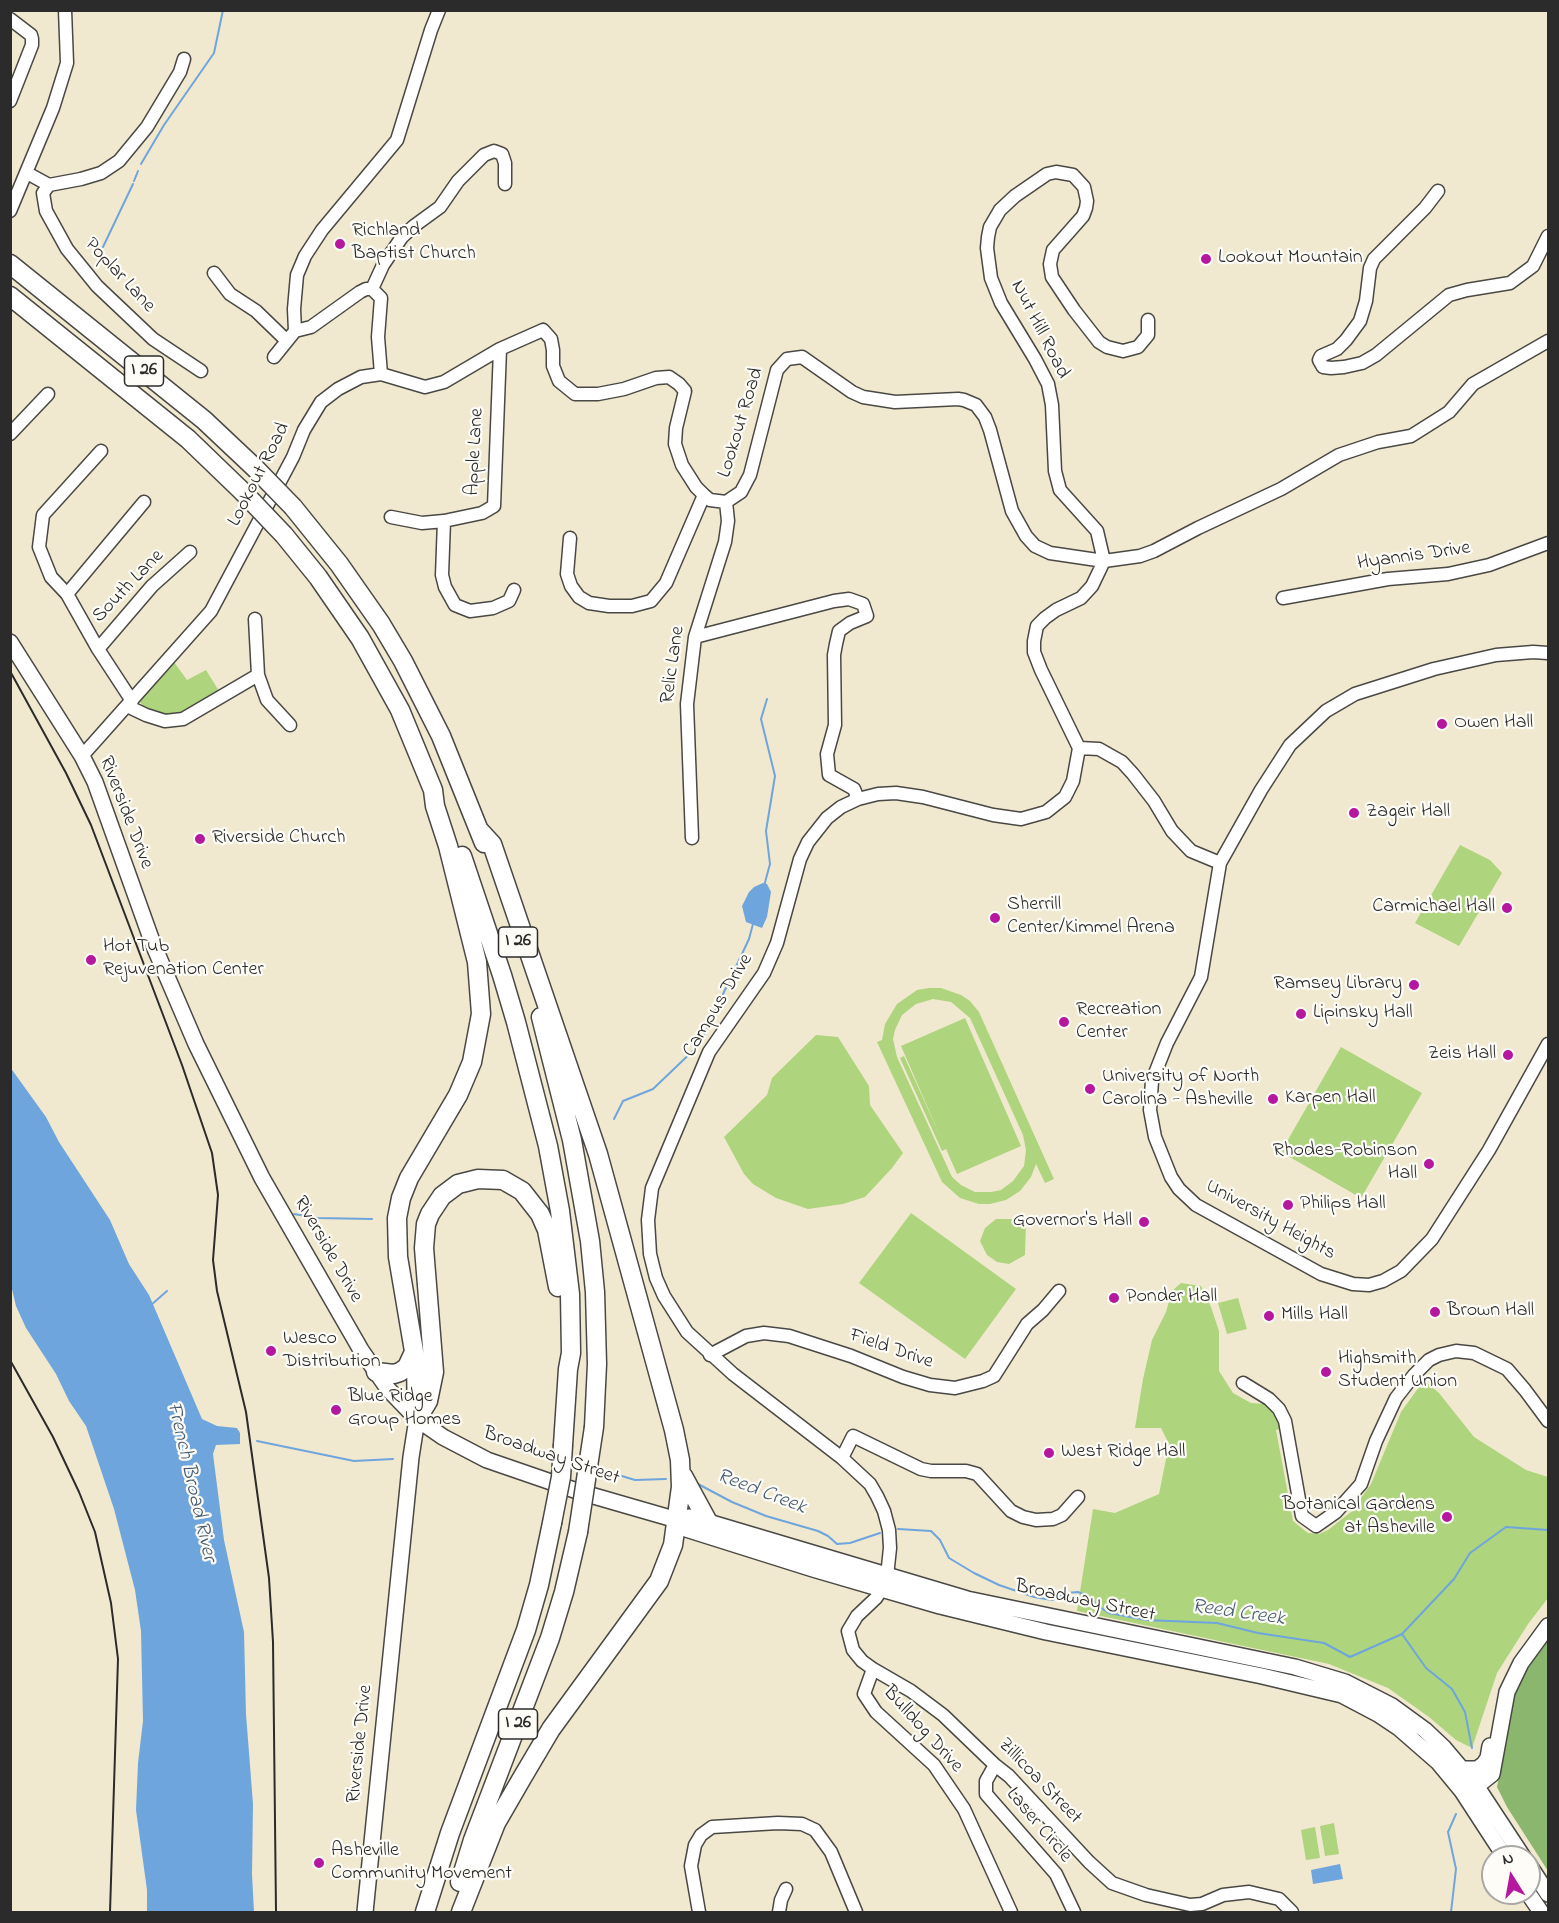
<!DOCTYPE html>
<style>
body{margin:0}
#map{position:relative;width:1559px;height:1923px;overflow:hidden;background:#f1e9cf;font-family:"Indie Flower",sans-serif}
canvas{display:block}
.frame{position:absolute;inset:0;border:12px solid #2b2b2b;pointer-events:none}
.north{position:absolute;left:1481px;top:1845px;width:60px;height:60px;box-sizing:border-box;background:#fdfcf7;border:2px solid #a9a8a5;border-radius:50%;rotate:349deg;font-size:16px;font-weight:700;line-height:24px;text-align:center;color:#2b2b2b}
.north::after{content:'';display:block;margin:auto;width:21px;height:27px;background:#b5179e;clip-path:polygon(50% 0,100% 100%,50% 72%,0 100%)}
</style>
<div id="map">
<canvas width="1559" height="1923"></canvas>
<div class="frame"></div>
<div class="north">N</div>
</div>
<script>
const ctx = document.querySelector('canvas').getContext('2d');
ctx.lineJoin = 'round';
function paint(path, color) { ctx.fillStyle = color; ctx.fill(path, 'evenodd'); }
const toPath = rows => new Path2D(rows.map(r => 'M' + r).join(''));
function stroke(path, color, width, dash) { ctx.strokeStyle = color; ctx.lineWidth = width; ctx.lineCap = dash ? 'butt' : 'round'; ctx.setLineDash(dash || []); ctx.stroke(path); }
function drawText(font, color, halo, rows, align = 'center') {
  ctx.font = font + ' "Indie Flower",sans-serif'; ctx.lineWidth = 4.5; ctx.setLineDash([]); ctx.textBaseline = 'middle'; ctx.strokeStyle = halo; ctx.fillStyle = color; for (const [text, x, y, turn = 0] of rows) {
    ctx.save(); ctx.translate(x, y); ctx.rotate((+turn || 0) * Math.PI / 180); ctx.textAlign = isNaN(turn) ? turn : align; if (halo) ctx.strokeText(text, 0, 0); ctx.fillText(text, 0, 0); ctx.restore();
  }
}
paint(toPath([
 [174,662,187,680,206,670,219,691,180,713,165,715,150,711,143,707,140,702,142,696],
 [1460,845,1490,860,1502,873,1459,946,1415,923],
 [929,988,941,988,961,995,970,1001,979,1012,1054,1179,1045,1183,1036,1164,1031,1177,1020,1191,1006,1200,990,1204,979,1204,960,1198,942,1182,877,1042,882,1040,885,1024,897,1004,917,990],
 [933,999,951,1002,970,1018,1023,1135,1026,1150,1024,1166,1013,1181,1001,1190,991,1192,975,1192,961,1185,952,1177,897,1057,893,1039,895,1030,902,1015,916,1004],
 [965,1018,1021,1146,957,1174,946,1149,942,1151,900,1058,904,1056,941,1138,901,1046],
 [816,1035,838,1037,869,1086,870,1105,903,1153,892,1168,865,1197,843,1204,808,1209,776,1198,753,1184,744,1174,724,1137,767,1095,772,1078],
 [1341,1047,1422,1093,1361,1198,1281,1152],
 [911,1213,1016,1289,965,1359,859,1283],
 [996,1219,1020,1219,1026,1223,1025,1255,1009,1264,997,1262,987,1255,980,1241,985,1228],
 [1181,1283,1201,1286,1211,1307,1219,1331,1219,1371,1233,1393,1251,1403,1267,1404,1279,1417,1281,1429,1276,1430,1293,1521,1308,1533,1319,1534,1328,1530,1351,1512,1371,1484,1401,1412,1424,1380,1439,1393,1474,1437,1526,1470,1548,1477,1548,1598,1528,1624,1497,1673,1472,1748,1456,1740,1429,1717,1388,1688,1329,1664,1077,1611,1093,1509,1115,1513,1159,1494,1169,1444,1161,1428,1135,1428,1143,1379,1152,1340,1166,1312,1172,1291],
 [1238,1298,1247,1329,1227,1334,1218,1303],
 [1334,1823,1339,1854,1325,1856,1320,1826],
 [1315,1827,1320,1858,1306,1860,1301,1830]
]), '#aed47e');
paint(toPath([
 [1548,1640,1548,1871,1507,1807,1497,1787,1507,1736,1509,1709,1518,1682,1530,1659]
]), '#8ab66d');
paint(toPath([
 [763,883,767,884,771,892,767,917,762,928,746,922,742,906,749,892,754,887],
 [10,1067,46,1117,59,1142,110,1220,129,1264,149,1295,202,1419,217,1426,237,1428,240,1433,240,1444,216,1445,213,1454,224,1540,244,1632,246,1714,253,1804,252,1874,254,1912,147,1912,147,1890,136,1810,138,1763,143,1721,141,1631,135,1590,114,1509,86,1426,69,1401,56,1374,26,1328,16,1306,11,1285],
 [1340,1864,1343,1879,1313,1884,1311,1870]
]), '#6fa5dd');
stroke(toPath([
 [141,164,164,125,214,53,223,10],
 [134,181,138,171],
 [103,247,133,184],
 [764,886,770,864,766,831,775,776,761,719,767,699],
 [614,1119,623,1101,653,1089,699,1045,749,939,753,924],
 [294,1214,318,1218,372,1219],
 [151,1305,167,1291],
 [493,1435,555,1456],
 [257,1441,354,1461,393,1459],
 [569,1460,581,1463],
 [595,1468,635,1480,666,1479],
 [698,1484,732,1502,766,1516,818,1531,828,1536,837,1544,850,1543,880,1533],
 [898,1529,931,1531,940,1540,949,1558,974,1573,999,1585,1034,1597,1052,1600,1067,1593,1078,1592,1088,1596,1098,1606,1109,1613,1146,1620,1217,1623,1258,1633,1324,1643,1350,1657,1402,1634,1454,1579,1470,1553,1506,1527,1548,1530],
 [1402,1634,1426,1668,1452,1689,1465,1712,1472,1748],
 [1451,1912,1456,1869,1448,1832,1456,1814]
]), '#6fa5dd', 2);
const minor = toPath([
 [10,19,31,35,32,39,32,45,10,101],
 [27,173,49,185,81,179,101,173,119,161,147,127,180,72,184,59],
 [49,185,43,193,46,211,67,249,97,286,153,339,201,371],
 [1438,191,1425,208,1374,259,1370,268,1366,301,1360,321,1346,340,1337,349,1321,356,1319,360,1323,367,1331,368,1344,367,1362,363,1376,355,1449,295,1467,290,1510,283,1533,266,1548,236],
 [10,211,53,108,67,63,65,10],
 [214,273,230,294,256,311,287,341],
 [372,289,383,265,402,237,414,226,440,207,458,181,484,155,494,151,502,154,505,163,505,184],
 [372,289,381,298,378,337,381,374],
 [295,331,311,327,360,292,366,289,372,289],
 [274,357,295,331,294,309,297,275,305,256,322,230,397,140,431,30,439,10],
 [10,434,48,394],
 [101,451,43,515,39,547,51,577,67,594,98,649,132,701],
 [391,517,422,523,444,521,482,513,494,506,500,349],
 [444,521,442,575,445,587,455,605,470,611,493,608,509,601,514,590],
 [570,538,567,574,571,586,579,597,589,603,609,606,632,606,651,601,666,583,704,495],
 [1104,561,1097,531,1060,490,1055,471,1052,405,1048,384,1035,359,1001,303,991,278,987,248,988,237,990,227,1000,210,1015,196,1047,174,1056,172,1073,175,1084,187,1087,201,1086,208,1083,216,1053,250,1050,264,1052,277,1074,310,1099,342,1107,347,1123,351,1138,347,1148,335,1148,320],
 [67,594,144,502],
 [1283,598,1388,579,1448,574,1489,565,1548,543],
 [255,619,258,675,267,700,290,725],
 [695,637,834,601,849,599,863,604,867,616,850,623,839,631,836,644,834,655,835,725,827,754,829,775,854,789,858,799],
 [98,649,152,586,190,552],
 [1548,653,1533,652,1496,655,1434,669,1355,694,1326,711,1290,745,1261,790,1220,863,1201,977,1167,1043,1152,1081,1150,1110,1155,1137,1171,1177,1179,1189,1196,1205,1321,1274,1353,1284,1369,1285,1383,1281,1401,1271,1432,1239,1489,1150,1548,1044],
 [127,706,146,715,165,721,183,719,258,675],
 [1079,748,1041,670,1034,652,1034,641,1037,626,1045,618,1056,610,1081,598,1092,586,1104,561],
 [82,756,211,611,293,457,304,430,321,402,338,389,361,377,381,374,425,387,444,382,500,349,543,330,551,339,553,350,553,366,559,381,575,394,598,394,624,389,656,378,669,377,679,384,685,391,676,428,675,444,682,465,696,487,704,495,710,500,726,502,741,492,750,475,777,370,787,359,802,357,852,392,863,397,895,402,958,399,964,400,976,405,985,417,990,430,1012,511,1026,536,1035,546,1050,553,1104,561,1140,556,1154,551,1198,528,1281,489,1339,455,1378,442,1411,436,1449,412,1473,384,1548,341],
 [692,838,687,704,695,637,725,542,728,521,726,502],
 [1220,863,1191,851,1172,831,1154,801,1133,774,1122,762,1099,749,1079,748,1073,781,1065,797,1046,812,1021,819,993,815,923,797,896,793,878,794,858,799,841,807,827,818,808,842,800,859,777,943,764,973,709,1052,652,1188,648,1220,650,1254,656,1278,664,1296,687,1332,733,1374,842,1458,870,1484,877,1496,884,1511,889,1530,890,1548,887,1576,882,1589,876,1598,857,1616,848,1631,853,1650,862,1661,873,1669,911,1691,943,1715,995,1765,1009,1776,1089,1862,1112,1883,1146,1895,1190,1905,1202,1904,1223,1895,1249,1892,1279,1899,1292,1912],
 [710,1355,746,1336,764,1333,789,1336,851,1356,903,1377,930,1385,955,1388,983,1381,994,1376,1027,1324,1043,1310,1059,1291],
 [1243,1383,1269,1399,1279,1409,1285,1421,1302,1516,1316,1526,1336,1512,1361,1484,1376,1441,1396,1398,1414,1375,1429,1360,1439,1355,1456,1351,1474,1353,1507,1369,1525,1390,1548,1421],
 [842,1458,853,1436,921,1469,931,1471,966,1471,977,1474,1011,1511,1023,1517,1036,1520,1053,1519,1062,1515,1078,1497],
 [873,1669,864,1694,876,1712,934,1765,964,1809,1011,1912],
 [995,1765,986,1781,986,1794,1056,1874,1074,1912],
 [699,1912,691,1866,695,1845,701,1835,712,1827,778,1823,802,1824,815,1830,831,1852,856,1912],
 [779,1912,781,1900,786,1889]
]);
const major = toPath([
 [10,642,82,756,95,782,153,944,196,1044,262,1178,361,1350,388,1389,417,1419,443,1437,487,1460,580,1492,677,1520,686,1529,813,1569,940,1606,1046,1632,1262,1676,1342,1695,1378,1714,1399,1728,1438,1762,1462,1791,1505,1857],
 [677,1520,689,1517,708,1522,967,1599,1295,1667,1345,1682,1392,1706,1425,1730,1444,1748,1477,1787,1523,1857],
 [1463,1769,1477,1769,1484,1764,1488,1758,1490,1746],
 [1468,1793,1492,1774,1507,1692,1521,1663,1548,1626],
 [1529,1865,1548,1894],
 [1528,1893,1541,1912],
 [365,1912,411,1457,417,1419]
]);
const highway = toPath([
 [10,264,204,420,256,469],
 [10,296,188,439,243,492],
 [293,507,339,564,381,624,403,661,441,736,484,843],
 [284,535,318,577,360,638,400,710,433,790,435,806,448,846,477,962,481,1014,472,1062,458,1095,409,1178,401,1198,397,1218,398,1257,416,1363,417,1419],
 [462,856,502,975,516,1022,548,1146,560,1211,570,1294,571,1353,568,1369,563,1445],
 [541,1017,572,1140,590,1241,595,1292,597,1364,594,1427],
 [376,1372,394,1374,400,1372,407,1367,414,1352],
 [417,1419,428,1401,434,1372,424,1248,426,1224,430,1214,442,1196,458,1184,478,1179,503,1180,522,1191,540,1214,547,1230,558,1287],
 [683,1476,708,1522],
 [460,1882,473,1840,550,1638,564,1592,578,1532],
 [425,1912,450,1833,526,1630,539,1585,552,1523],
 [461,1912,496,1823,522,1778,551,1729,659,1581,673,1545,681,1487,680,1460,674,1430,598,1154,492,844,480,831]
]);
stroke(minor, '#494844', 15);
stroke(major, '#494844', 18);
stroke(highway, '#494844', 21);
stroke(minor, '#fff', 12);
stroke(major, '#fff', 15);
stroke(highway, '#fff', 18);
stroke(toPath([
 [10,671,66,773,91,825,182,1065,212,1153,218,1195,213,1260,217,1291,246,1412,269,1578,273,1642,276,1912],
 [10,1360,53,1437,79,1492,95,1532,111,1603,118,1659,110,1912]
]), '#2b2b2b', 2);
const highwayBridge = toPath([
 [256,469,293,507],
 [243,492,284,535],
 [552,1523,561,1477,563,1445],
 [578,1532,594,1427]
]);
stroke(highwayBridge, '#494844', 21, []);
stroke(highwayBridge, '#fff', 18);
for (const [x, y, r, color] of [
 [340,244,6,"#b5179e"],
 [1206,259,6,"#b5179e"],
 [1442,724,6,"#b5179e"],
 [1354,813,6,"#b5179e"],
 [200,839,6,"#b5179e"],
 [1507,908,6,"#b5179e"],
 [995,918,6,"#b5179e"],
 [91,960,6,"#b5179e"],
 [1414,985,6,"#b5179e"],
 [1301,1014,6,"#b5179e"],
 [1064,1022,6,"#b5179e"],
 [1508,1055,6,"#b5179e"],
 [1090,1089,6,"#b5179e"],
 [1273,1099,6,"#b5179e"],
 [1429,1164,6,"#b5179e"],
 [1288,1205,6,"#b5179e"],
 [1144,1222,6,"#b5179e"],
 [1114,1298,6,"#b5179e"],
 [1435,1312,6,"#b5179e"],
 [1269,1316,6,"#b5179e"],
 [271,1351,6,"#b5179e"],
 [1326,1372,6,"#b5179e"],
 [336,1410,6,"#b5179e"],
 [1049,1453,6,"#b5179e"],
 [1447,1517,6,"#b5179e"],
 [319,1863,6,"#b5179e"]
]) { const dot = new Path2D(); dot.arc(x, y, r, 0, 2 * Math.PI); ctx.fillStyle = color; ctx.fill(dot); stroke(dot, '#fdfcf7', 2); }
for (const [x, y, w] of [
 [144,371,39],
 [518,942,39],
 [518,1724,39]
]) { const box = new Path2D(); box.roundRect(x - w / 2, y - 15, w, 30, 4.5); ctx.fillStyle = '#fdfcf7'; ctx.fill(box); stroke(box, '#2b2b2b', 1.5); }
drawText('bold 18px', '#2b2b2b', null, [
 ["I 26",144,371],
 ["I 26",518,942],
 ["I 26",518,1724]
]);
drawText('20px', '#2b2b2b', '#fdfcf7', [
 ["Richland",352,232],
 ["Baptist Church",352,255],
 ["Lookout Mountain",1218,259],
 ["Owen Hall",1454,724],
 ["Zageir Hall",1366,813],
 ["Riverside Church",212,839],
 ["Sherrill",1007,906],
 ["Center/Kimmel Arena",1007,929],
 ["Carmichael Hall",1495,908,"right"],
 ["Hot Tub",103,948],
 ["Rejuvenation Center",103,971],
 ["Ramsey Library",1402,985,"right"],
 ["Recreation",1076,1011],
 ["Center",1076,1034],
 ["Lipinsky Hall",1313,1014],
 ["Zeis Hall",1496,1055,"right"],
 ["University of North",1102,1078],
 ["Carolina - Asheville",1102,1101],
 ["Karpen Hall",1285,1099],
 ["Rhodes-Robinson",1417,1152,"right"],
 ["Hall",1417,1175,"right"],
 ["Philips Hall",1300,1205],
 ["Governor's Hall",1132,1222,"right"],
 ["Ponder Hall",1126,1298],
 ["Brown Hall",1447,1312],
 ["Mills Hall",1281,1316],
 ["Wesco",283,1340],
 ["Distribution",283,1363],
 ["Highsmith",1338,1360],
 ["Student Union",1338,1383],
 ["Blue Ridge",348,1398],
 ["Group Homes",348,1421],
 ["West Ridge Hall",1061,1453],
 ["Botanical Gardens",1435,1506,"right"],
 ["at Asheville",1435,1529,"right"],
 ["Asheville",331,1852],
 ["Community Movement",331,1875]
], 'left');
drawText('20px', '#2b2b2b', '#fdfcf7', [
 ["Poplar Lane",119,276,47],
 ["Nut Hill Road",1039,330,63],
 ["Lookout Road",742,423,-73],
 ["Apple Lane",476,452,-87],
 ["Lookout Road",260,475,-63],
 ["Hyannis Drive",1414,557,-8],
 ["South Lane",129,587,-46],
 ["Relic Lane",674,665,-82],
 ["Riverside Drive",125,813,69],
 ["Campus Drive",719,1006,-59],
 ["University Heights",1270,1221,29],
 ["Riverside Drive",327,1250,60],
 ["Field Drive",891,1350,19],
 ["Broadway Street",551,1457,19],
 ["Broadway Street",1085,1602,12],
 ["Bulldog Drive",922,1730,48],
 ["Riverside Drive",361,1744,-84],
 ["Zillicoa Street",1039,1782,46],
 ["Laser Circle",1038,1826,50]
]);
drawText('italic 21px', '#465c72', '#fdfcf7', [
 ["French Broad River",190,1482,77],
 ["Reed Creek",761,1493,21],
 ["Reed Creek",1238,1614,8]
]);
</script>
